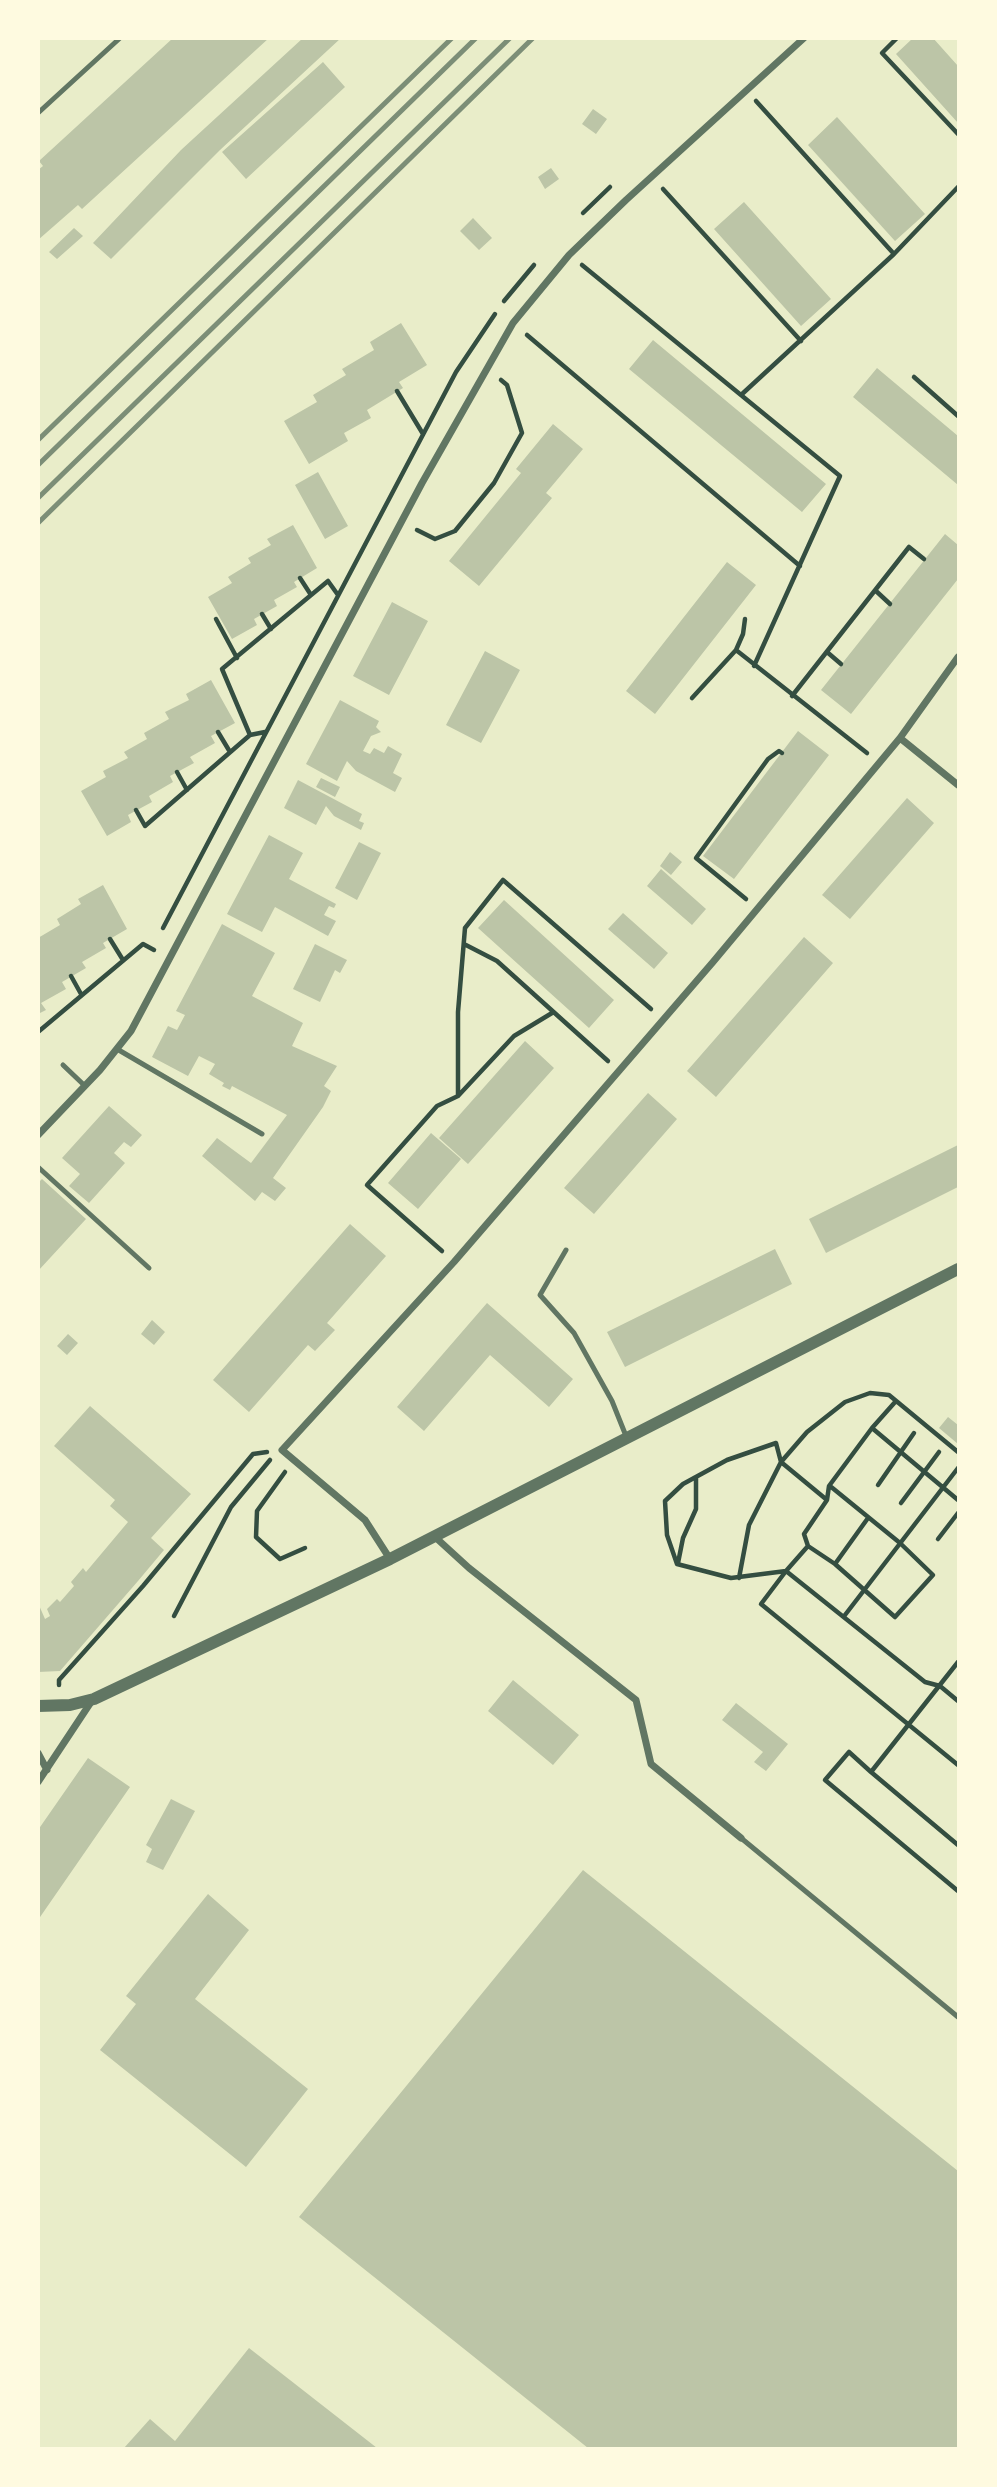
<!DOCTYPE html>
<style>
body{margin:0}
#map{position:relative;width:997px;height:2487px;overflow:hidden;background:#e9edc9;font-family:"Archivo Narrow",sans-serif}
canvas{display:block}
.frame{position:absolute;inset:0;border:40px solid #fefae0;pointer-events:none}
</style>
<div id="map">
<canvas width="997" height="2487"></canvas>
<div class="frame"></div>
</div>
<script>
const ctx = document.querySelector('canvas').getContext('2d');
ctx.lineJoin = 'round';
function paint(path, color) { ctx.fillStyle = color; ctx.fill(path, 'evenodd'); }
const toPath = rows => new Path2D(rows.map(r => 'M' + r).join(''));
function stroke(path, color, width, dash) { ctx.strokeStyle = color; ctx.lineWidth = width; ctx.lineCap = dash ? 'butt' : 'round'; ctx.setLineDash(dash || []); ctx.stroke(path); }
paint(toPath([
 [173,38,269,38,82,209,78,205,38,240,38,170,43,166,39,161],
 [303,38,341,38,220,150,111,259,93,243,181,150],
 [913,38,933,38,958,66,958,123,896,54],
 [323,62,345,87,246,179,222,152],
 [593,109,607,119,596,134,582,124],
 [837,117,925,214,895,241,808,145],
 [551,168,559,179,545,189,538,177],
 [744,202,831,299,801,326,714,229],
 [473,218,492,238,479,250,460,231],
 [74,228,83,236,57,259,49,252],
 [401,323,427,365,399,382,403,388,367,410,371,418,344,433,348,441,309,464,284,421,317,402,313,395,346,375,342,369,374,350,370,342],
 [653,340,826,484,802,512,629,369],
 [877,368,958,436,958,485,853,397],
 [553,424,583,449,546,493,552,498,479,586,449,561,521,473,516,469],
 [318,472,348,526,325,539,295,485],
 [293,525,317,568,294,582,297,587,274,600,277,606,254,619,257,625,232,639,208,597,232,583,228,577,251,563,248,558,271,545,267,539],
 [945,534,958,545,958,579,851,714,821,690],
 [727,562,756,585,655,714,626,691],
 [392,602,428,621,389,695,353,676],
 [485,651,520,670,481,743,446,725],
 [211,680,235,723,211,736,215,743,190,757,194,763,170,776,173,782,149,796,152,802,128,815,131,822,107,836,81,791,106,777,103,771,128,758,124,752,147,739,144,733,169,719,165,712,189,700,186,694],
 [340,700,379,721,376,727,381,732,371,736,363,751,370,754,374,748,384,753,388,746,402,754,393,773,402,778,395,792,356,771,347,761,337,781,306,764],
 [798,731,829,755,734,879,703,856],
 [321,778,340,787,335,797,316,787],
 [298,780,362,814,359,821,364,823,361,830,334,816,326,806,316,825,284,808],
 [907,798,934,823,850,919,822,895],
 [269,835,303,853,289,879,336,904,334,908,329,906,324,915,336,921,328,936,275,907,262,932,227,914],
 [359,842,381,853,357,900,335,888],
 [670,852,682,862,671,875,660,866],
 [661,869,706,909,692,925,647,886],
 [103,885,127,929,103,943,106,948,82,962,86,968,62,982,66,989,41,1003,46,1010,38,1014,38,938,60,925,57,919,81,904,78,899],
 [504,900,614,1000,589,1028,478,928],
 [623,913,668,953,654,969,608,929],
 [222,924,275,953,252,996,303,1023,292,1046,337,1066,324,1086,331,1091,323,1107,273,1178,286,1188,275,1201,262,1192,255,1201,202,1156,217,1138,251,1163,287,1115,232,1086,230,1090,222,1086,224,1083,209,1074,215,1064,199,1056,188,1076,152,1057,168,1026,177,1030,185,1015,176,1011],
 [804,937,833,963,716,1097,687,1071],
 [315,944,347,960,340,973,335,970,320,1002,293,989],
 [525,1041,554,1068,468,1164,439,1138],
 [648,1093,677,1119,594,1214,564,1188],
 [109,1106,142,1135,131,1147,124,1142,114,1153,125,1163,89,1203,69,1186,80,1174,62,1158],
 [431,1133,461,1159,418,1209,388,1183],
 [958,1145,958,1187,826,1253,809,1219],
 [42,1179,86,1219,38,1271,38,1183],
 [350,1224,386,1256,327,1323,335,1330,315,1351,308,1345,249,1412,213,1380],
 [775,1249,792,1284,625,1367,607,1332],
 [487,1303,573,1379,549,1407,490,1355,424,1431,397,1407],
 [152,1320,165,1332,154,1345,141,1334],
 [68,1334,78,1343,67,1355,57,1346],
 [90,1406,191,1494,151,1538,164,1550,138,1581,60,1671,38,1672,38,1603,45,1619,50,1616,47,1609,57,1599,60,1602,74,1586,71,1582,83,1568,86,1572,128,1522,110,1506,115,1500,54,1446],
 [948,1417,958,1425,958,1444,939,1428],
 [513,1680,579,1735,553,1765,488,1711],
 [736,1703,788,1744,766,1771,754,1762,763,1752,722,1720],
 [88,1758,130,1787,38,1920,38,1830],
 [171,1799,195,1811,163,1870,146,1862,152,1849,146,1845],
 [583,1870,958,2171,958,2448,588,2448,299,2217],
 [208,1894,249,1930,195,1999,308,2089,246,2167,100,2050,136,2004,126,1996],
 [249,2348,377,2448,124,2448,150,2419,175,2441]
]), '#bcc5a7');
stroke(toPath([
 [897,38,882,53,958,134],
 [756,101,894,254],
 [663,189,801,341],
 [583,213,610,187],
 [582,265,840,476,754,666],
 [504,301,534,265],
 [527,335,800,566],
 [914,377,958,416],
 [397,391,423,434],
 [741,395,894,254,958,187],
 [417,530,435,539,455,531,494,483,522,433,507,385,501,380],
 [300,578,311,595],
 [876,591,890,604],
 [262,614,271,629],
 [216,619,237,658],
 [736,650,867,753],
 [827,652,841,664],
 [792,696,909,547,924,559],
 [692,698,736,650,743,634,745,619],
 [218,732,230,752],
 [250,735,222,669,328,581,338,595],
 [177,772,187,790],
 [136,810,145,826,250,735,265,732],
 [746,899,696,858,768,759,779,751,782,753],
 [163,928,456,372,495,314],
 [110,939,123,960],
 [464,944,497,961,608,1061],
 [71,976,81,994],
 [38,1032,143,944,154,950],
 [458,1096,458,1012,465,928,503,880,651,1009],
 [442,1251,367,1185,437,1106,458,1096,514,1036,552,1013],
 [872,1428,896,1401],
 [285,1472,257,1511,256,1537,280,1559,305,1548],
 [878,1485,914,1433],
 [830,1486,900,1543,933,1575,895,1617,835,1564,868,1518],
 [827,1500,781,1462,776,1443,727,1460,683,1484,665,1501,667,1535,677,1564,731,1578,786,1571,808,1546,804,1534,827,1500,829,1486,872,1428,958,1500],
 [901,1503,939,1452],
 [938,1539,958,1513],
 [808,1546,835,1564],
 [678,1563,683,1538,696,1509,696,1477],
 [739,1578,749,1525,781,1462,807,1432,845,1402,870,1393,889,1395,958,1452],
 [845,1615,958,1468],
 [174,1616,231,1507,270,1460],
 [958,1662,871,1772,958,1845],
 [59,1685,59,1680,143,1586,253,1454,267,1452],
 [958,1701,940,1686,925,1682,786,1571,761,1604,958,1765],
 [871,1772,849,1752,825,1780,958,1891]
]), '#344e41', 4.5);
stroke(toPath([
 [38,113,120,38],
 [117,1049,262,1134],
 [63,1065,85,1086],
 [38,1167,149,1268],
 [566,1250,540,1295,574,1333,612,1401,626,1436],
 [741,1838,958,2017]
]), '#617663', 5);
stroke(toPath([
 [900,738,958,785],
 [38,1135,100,1070,131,1031,422,483,513,323,569,255,626,200,804,38],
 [434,1536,469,1568,636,1700,651,1764,741,1838],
 [390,1559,365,1520,282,1450,454,1262,713,962,900,738,958,657],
 [38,1753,47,1770],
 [38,1782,93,1699]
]), '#617663', 7);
stroke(toPath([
 [38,1706,70,1705,94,1699,390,1559,958,1269]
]), '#617663', 12);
stroke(toPath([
 [38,440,452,38],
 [38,465,476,38],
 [38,498,510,38],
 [38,523,533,38]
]), '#7c8e77', 5);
</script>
